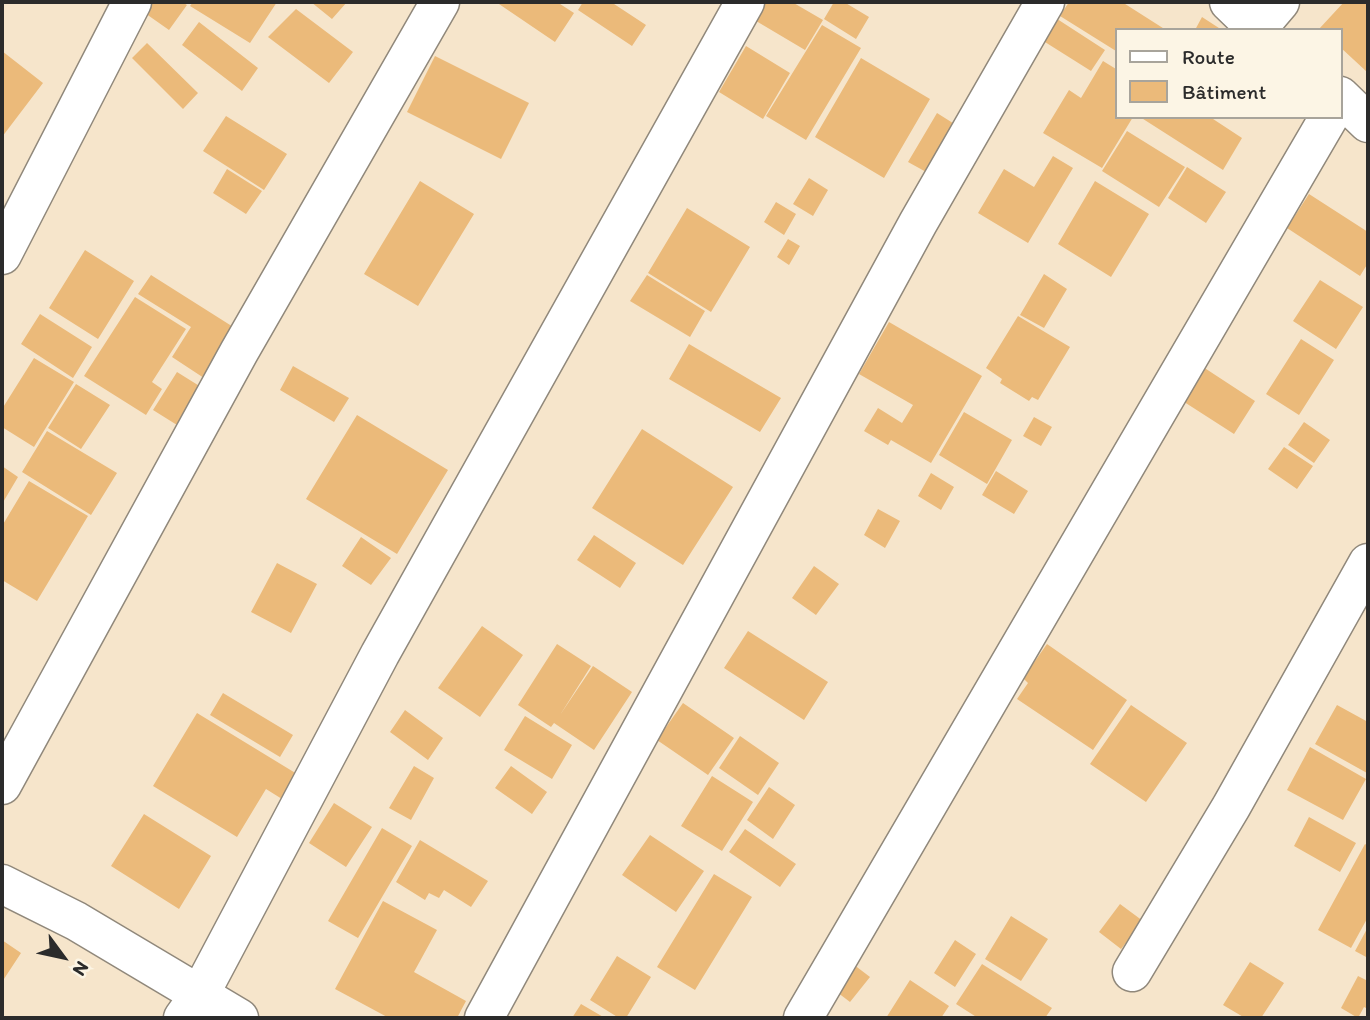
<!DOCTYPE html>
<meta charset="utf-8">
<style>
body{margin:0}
#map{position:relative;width:1370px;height:1020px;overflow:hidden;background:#f6e5cb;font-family:Itim,sans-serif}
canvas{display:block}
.frame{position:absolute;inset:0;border:4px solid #2b2b2b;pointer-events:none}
.legend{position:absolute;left:1115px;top:28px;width:228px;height:91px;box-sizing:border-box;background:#fcf5e5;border:2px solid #a8a49b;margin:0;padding:9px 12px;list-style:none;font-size:21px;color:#2b2b2b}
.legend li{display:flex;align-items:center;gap:14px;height:35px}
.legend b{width:35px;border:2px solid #a8a49b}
.north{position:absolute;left:28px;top:922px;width:70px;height:70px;-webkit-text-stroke:5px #fcf5e5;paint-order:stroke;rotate:123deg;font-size:19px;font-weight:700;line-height:28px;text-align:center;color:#2b2b2b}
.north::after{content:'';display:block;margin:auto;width:24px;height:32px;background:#2b2b2b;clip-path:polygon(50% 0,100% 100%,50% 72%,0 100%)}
</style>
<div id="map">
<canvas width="1370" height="1020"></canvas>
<div class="frame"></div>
<ul class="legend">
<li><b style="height:9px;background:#fff"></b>Route</li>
<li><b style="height:19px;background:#ebba7a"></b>Bâtiment</li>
</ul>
<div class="north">N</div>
</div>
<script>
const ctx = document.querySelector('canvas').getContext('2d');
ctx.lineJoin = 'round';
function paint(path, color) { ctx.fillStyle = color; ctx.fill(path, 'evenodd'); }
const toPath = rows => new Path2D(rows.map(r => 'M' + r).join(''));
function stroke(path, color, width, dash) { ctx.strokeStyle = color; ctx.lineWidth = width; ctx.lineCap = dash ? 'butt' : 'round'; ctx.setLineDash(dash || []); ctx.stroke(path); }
paint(toPath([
 [148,2,182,2,187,5,169,30,142,11],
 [193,2,277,2,250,43,190,6],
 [311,2,347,2,332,19],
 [496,2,557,2,574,13,555,42],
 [583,2,611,2,646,25,632,46,578,10],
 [754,2,792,2,823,20,805,50,746,15],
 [834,2,844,2,869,17,856,39,824,19],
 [1069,2,1122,2,1166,30,1116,30,1116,51,1060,16],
 [1344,2,1368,2,1367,72,1340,47,1340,30,1319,29],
 [296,9,353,52,329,83,268,37],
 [1051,15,1105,50,1091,71,1037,37],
 [1202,17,1222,30,1195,30],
 [199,22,258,68,242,91,182,45],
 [822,25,861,48,806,140,766,116],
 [147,43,198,93,183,109,132,58],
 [746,46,790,73,763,119,719,92],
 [2,51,43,83,2,137],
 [435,56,529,103,501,159,407,112],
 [861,58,930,99,884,178,815,137],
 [1103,61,1116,69,1116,117,1133,117,1102,168,1043,133,1069,90,1081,98],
 [937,113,956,125,928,173,908,162],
 [226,116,287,154,264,190,203,151],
 [1140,117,1210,117,1242,138,1223,170],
 [1127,131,1185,167,1159,207,1102,171],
 [1053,156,1073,168,1028,243,978,213,1004,169,1034,187],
 [1187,167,1226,192,1206,223,1168,198],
 [227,169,262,191,246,214,213,193],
 [809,178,828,190,813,216,793,204],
 [420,181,474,214,418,306,364,274],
 [1095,181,1149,214,1111,277,1058,244],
 [1309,194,1368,232,1368,263,1360,276,1287,228],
 [776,202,796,214,784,235,764,222],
 [687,208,750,247,711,312,648,273],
 [788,239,800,246,789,265,777,257],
 [85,250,134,281,98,339,49,308],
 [1044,274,1067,289,1044,328,1020,315],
 [151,275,238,330,207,380,172,357,191,327,138,294],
 [647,275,705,311,690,337,630,301],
 [1320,280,1363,307,1336,349,1293,321],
 [135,297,186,329,152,382,162,389,146,415,84,376],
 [40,314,92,347,73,378,21,344],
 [1018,316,1070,347,1038,400,1032,397,1029,401,1000,383,1002,379,986,368],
 [889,322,982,376,931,463,891,440,888,445,864,431,878,408,902,423,913,405,859,374],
 [1301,339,1334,360,1299,415,1266,394],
 [689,344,781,398,760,432,669,379],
 [34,358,74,382,34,447,2,427,2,409],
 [1200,365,1255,401,1234,434,1178,398],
 [293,366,349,398,334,422,280,390],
 [177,372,201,387,177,425,153,410],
 [76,384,110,405,81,449,48,428],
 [964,412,1012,440,987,484,939,455],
 [357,415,448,470,397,554,306,499],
 [1034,417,1052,427,1041,446,1023,436],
 [1304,422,1330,440,1314,463,1288,445],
 [642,429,733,487,683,565,592,508],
 [47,431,117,473,91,515,22,472],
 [1284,447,1313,466,1297,489,1268,469],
 [2,466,18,477,2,504],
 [996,471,1028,491,1014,514,982,495],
 [931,473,954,487,941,510,918,496],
 [29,481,88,516,37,601,2,580,2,526],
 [878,509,900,521,885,548,864,535],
 [594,535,636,563,620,588,577,560],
 [361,537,391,558,371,585,342,566],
 [277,563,317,584,291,633,251,612],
 [814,566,839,584,816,615,792,598],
 [482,626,523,655,480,717,438,688],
 [748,631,828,682,804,720,724,668],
 [557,644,591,666,560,715,593,666,632,692,594,750,554,723,551,727,518,705],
 [1047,644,1127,700,1093,750,1017,699,1028,683,1023,678],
 [223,693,293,735,280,757,210,715],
 [683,703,734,738,708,775,657,740],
 [1131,705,1187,743,1146,802,1090,764],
 [1337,705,1368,722,1367,773,1315,744],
 [405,710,443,738,428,760,390,732],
 [197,713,297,774,282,799,266,789,237,837,153,786],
 [525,716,572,745,552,779,504,750],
 [740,736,779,763,758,795,719,768],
 [1310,747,1366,779,1343,820,1287,790],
 [414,766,434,778,411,820,389,808],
 [511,766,547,792,532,814,495,788],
 [712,776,753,802,722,851,681,826],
 [769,787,795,805,773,839,747,820],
 [334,803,372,827,346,867,309,843],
 [144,814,211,856,179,909,111,866],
 [1309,817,1356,843,1340,872,1294,846],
 [382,828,412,846,358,938,328,921],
 [745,829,796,864,780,887,729,852],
 [650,835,704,871,676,912,622,875],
 [420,840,488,881,471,907,444,890,439,898,429,893,425,900,396,882],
 [1365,844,1368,846,1368,917,1351,948,1318,930],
 [714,874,752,897,695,990,657,967],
 [383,901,437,930,414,972,466,1001,457,1018,389,1018,335,989],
 [1120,904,1143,921,1121,949,1099,932],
 [1011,916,1048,939,1021,981,985,959],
 [1368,927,1368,958,1355,951],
 [2,940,21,953,2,982],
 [955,940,976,954,955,987,934,973],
 [617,956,651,977,626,1018,619,1018,590,1000],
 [849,961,870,977,850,1002,829,986],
 [1250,962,1284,983,1261,1018,1245,1018,1223,1005],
 [982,964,1052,1008,1045,1018,978,1018,956,1004],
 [1358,976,1368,981,1368,1009,1364,1007,1358,1018,1341,1008],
 [910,980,949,1006,941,1018,886,1018],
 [581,1004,605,1018,572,1018]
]), '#ebba7a');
const minor = toPath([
 [1229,2,1258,30],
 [1257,29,1280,2],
 [1340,96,1368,123],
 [2,255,132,2],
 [2,785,239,352,440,2],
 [2,884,76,921,239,1018],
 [1132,972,1231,807,1368,563],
 [183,1018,200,994,380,654,745,2],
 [484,1018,918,223,1045,2],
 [803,1018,1329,117]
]);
stroke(minor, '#90887b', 41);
stroke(minor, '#fff', 38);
</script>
